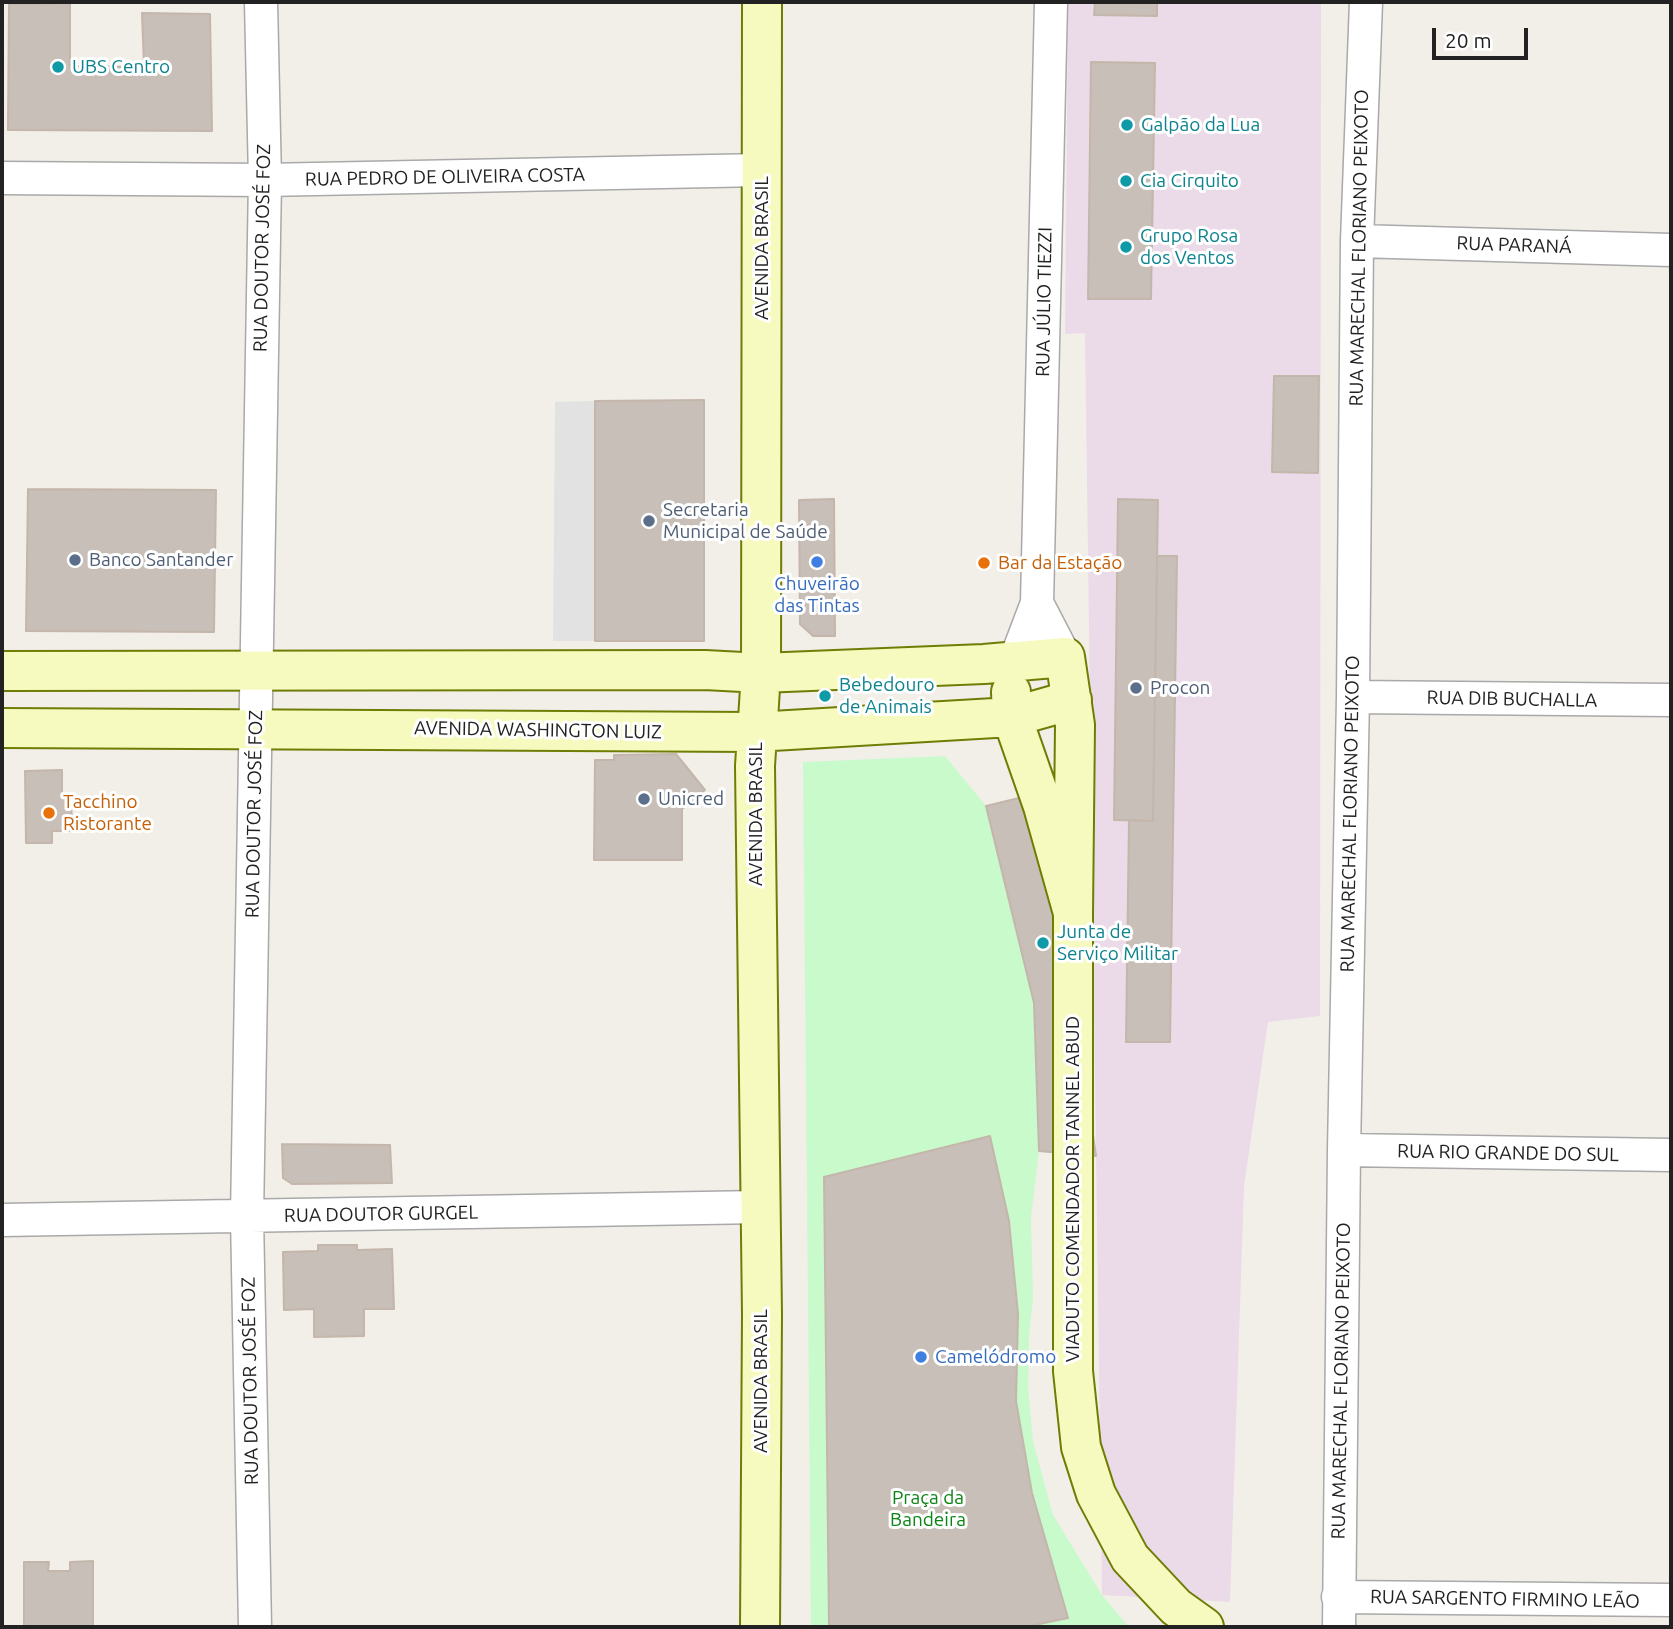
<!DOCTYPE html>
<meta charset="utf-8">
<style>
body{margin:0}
#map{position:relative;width:1673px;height:1629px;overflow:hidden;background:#f2efe9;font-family:Ubuntu,sans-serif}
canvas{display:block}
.frame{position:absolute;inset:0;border:4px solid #222;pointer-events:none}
.scale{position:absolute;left:1432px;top:28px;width:96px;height:32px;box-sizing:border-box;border:4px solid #222;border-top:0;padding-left:9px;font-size:21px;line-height:24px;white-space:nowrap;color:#222;-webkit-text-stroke:5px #fff;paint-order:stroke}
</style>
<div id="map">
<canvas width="1673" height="1629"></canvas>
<div class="frame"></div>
<div class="scale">20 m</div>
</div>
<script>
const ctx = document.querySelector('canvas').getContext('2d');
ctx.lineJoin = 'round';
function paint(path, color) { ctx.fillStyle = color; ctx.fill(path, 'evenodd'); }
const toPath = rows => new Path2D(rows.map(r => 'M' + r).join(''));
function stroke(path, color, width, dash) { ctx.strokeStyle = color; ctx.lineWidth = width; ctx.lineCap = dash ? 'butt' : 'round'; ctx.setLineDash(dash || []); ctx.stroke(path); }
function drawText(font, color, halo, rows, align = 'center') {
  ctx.font = font + ' Ubuntu,sans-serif'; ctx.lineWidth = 6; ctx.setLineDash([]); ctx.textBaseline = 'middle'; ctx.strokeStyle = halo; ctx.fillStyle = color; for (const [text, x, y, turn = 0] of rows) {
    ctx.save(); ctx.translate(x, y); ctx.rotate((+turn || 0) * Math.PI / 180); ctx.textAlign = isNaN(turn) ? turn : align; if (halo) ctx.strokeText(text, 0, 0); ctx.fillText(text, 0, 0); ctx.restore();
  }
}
paint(toPath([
 [1068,2,1321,2,1320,1016,1268,1022,1244,1186,1230,1602,1102,1595,1085,333,1065,334]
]), '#ebdbe8');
paint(toPath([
 [945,756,986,806,1034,1003,1039,1151,1031,1217,1033,1299,1029,1335,1028,1388,1033,1441,1053,1515,1102,1595,1129,1627,811,1627,803,762]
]), '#c8facc');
paint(toPath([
 [595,401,595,641,553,641,555,402]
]), '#e2e2e2');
const building = toPath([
 [1095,2,1157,2,1157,16,1094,15,1095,2],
 [70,3,70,66,144,67,142,13,210,14,212,131,8,130,9,4,70,3],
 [1091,62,1155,63,1151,299,1088,299,1091,62],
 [1274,376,1319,376,1318,473,1272,472,1274,376],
 [704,400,704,641,595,641,595,401,704,400],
 [28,489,216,490,214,632,26,631,28,489],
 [834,499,835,636,813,636,800,624,799,500,834,499],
 [1118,499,1158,500,1153,821,1114,820,1118,499],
 [1157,556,1177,556,1170,1042,1126,1042,1129,820,1153,821,1157,556],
 [676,754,705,790,682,809,682,860,594,860,595,760,614,760,614,755,676,754],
 [62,770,62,794,71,794,72,831,52,831,52,843,26,843,25,771,62,770],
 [1056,789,1058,883,1096,1156,1039,1151,1034,1003,986,806,1056,789],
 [990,1136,1009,1221,1018,1314,1016,1401,1032,1493,1068,1618,1025,1627,829,1627,824,1177,990,1136],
 [282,1144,390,1145,392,1183,292,1184,283,1178,282,1144],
 [318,1245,357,1245,357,1250,392,1249,394,1309,364,1309,364,1336,314,1337,314,1309,284,1310,283,1252,318,1251,318,1245],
 [93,1561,93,1627,24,1627,24,1562,49,1562,48,1571,70,1571,70,1562,93,1561]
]);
paint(building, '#c7bfb8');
stroke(building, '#c4b6ab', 2);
const street = toPath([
 [2,178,265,180,762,170],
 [1357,241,1671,250],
 [1037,603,1065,657],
 [1015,661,1037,603,1051,2],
 [1353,697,1671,700],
 [1344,1150,1671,1155],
 [2,1220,761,1207],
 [1338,1597,1671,1600],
 [255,1627,247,1216,265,180,261,2],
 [1339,1627,1344,1150,1353,697,1357,241,1366,2]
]);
const secondary = toPath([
 [2,671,705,670,761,673,984,664,1065,657,1075,725,1073,913],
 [1011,692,1012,717,1043,806,1073,913,1073,1371,1081,1447,1096,1494,1130,1558,1176,1607,1204,1627],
 [2,728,755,732,1012,717,1072,700],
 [760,1627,762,1314,755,766,761,673,762,2]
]);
stroke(street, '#a9a9a9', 35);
stroke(secondary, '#707d05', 42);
stroke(street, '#fff', 32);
stroke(secondary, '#f7fabf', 38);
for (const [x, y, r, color] of [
 [58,67,7,"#0f9aa8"],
 [1127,125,7,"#0f9aa8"],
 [1126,181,7,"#0f9aa8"],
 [1126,247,7,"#0f9aa8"],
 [649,521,7,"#5c6f8a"],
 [75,560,7,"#5c6f8a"],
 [817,562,7,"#3f7fe0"],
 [984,563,7,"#e8710a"],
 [1136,688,7,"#5c6f8a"],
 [825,696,7,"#0f9aa8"],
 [644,799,7,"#5c6f8a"],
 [49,813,7,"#e8710a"],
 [1043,943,7,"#0f9aa8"],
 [921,1357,7,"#3f7fe0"]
]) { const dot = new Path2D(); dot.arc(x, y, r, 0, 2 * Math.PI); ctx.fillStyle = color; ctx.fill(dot); stroke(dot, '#fff', 2.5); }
drawText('19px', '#0d838f', '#fff', [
 ["UBS Centro",72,67],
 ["Galpão da Lua",1141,125],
 ["Cia Cirquito",1140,181],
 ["Grupo Rosa",1140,236],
 ["dos Ventos",1140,258],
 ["Bebedouro",839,685],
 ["de Animais",839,707],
 ["Junta de",1057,932],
 ["Serviço Militar",1057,954]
], 'left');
drawText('19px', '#222', '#fff', [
 ["RUA PEDRO DE OLIVEIRA COSTA",445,177,-1],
 ["RUA PARANÁ",1514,245,2],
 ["RUA DOUTOR JOSÉ FOZ",262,248,-89],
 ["AVENIDA BRASIL",762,248,-90],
 ["RUA MARECHAL FLORIANO PEIXOTO",1359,248,-89],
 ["RUA JÚLIO TIEZZI",1044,302,-89],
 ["RUA DIB BUCHALLA",1512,699,1],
 ["AVENIDA WASHINGTON LUIZ",538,730,1],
 ["RUA DOUTOR JOSÉ FOZ",254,814,-89],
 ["AVENIDA BRASIL",756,814,-90],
 ["RUA MARECHAL FLORIANO PEIXOTO",1350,814,-89],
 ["RUA RIO GRANDE DO SUL",1508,1153,1],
 ["VIADUTO COMENDADOR TANNEL ABUD",1073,1189,-90],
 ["RUA DOUTOR GURGEL",381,1214,-1],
 ["RUA DOUTOR JOSÉ FOZ",250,1381,-91],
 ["AVENIDA BRASIL",761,1381,-90],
 ["RUA MARECHAL FLORIANO PEIXOTO",1341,1381,-89],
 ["RUA SARGENTO FIRMINO LEÃO",1505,1599,1]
]);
drawText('19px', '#4e5e75', '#fff', [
 ["Secretaria",663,510],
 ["Municipal de Saúde",663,532],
 ["Banco Santander",89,560],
 ["Procon",1150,688],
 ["Unicred",658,799]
], 'left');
drawText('19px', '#c56008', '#fff', [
 ["Bar da Estação",998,563],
 ["Tacchino",63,802],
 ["Ristorante",63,824]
], 'left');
drawText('19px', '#366cbe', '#fff', [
 ["Chuveirão",817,584],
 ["das Tintas",817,606],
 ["Camelódromo",935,1357,"left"]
]);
drawText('19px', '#0c8416', '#fff', [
 ["Praça da",928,1498],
 ["Bandeira",928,1520]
]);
</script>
